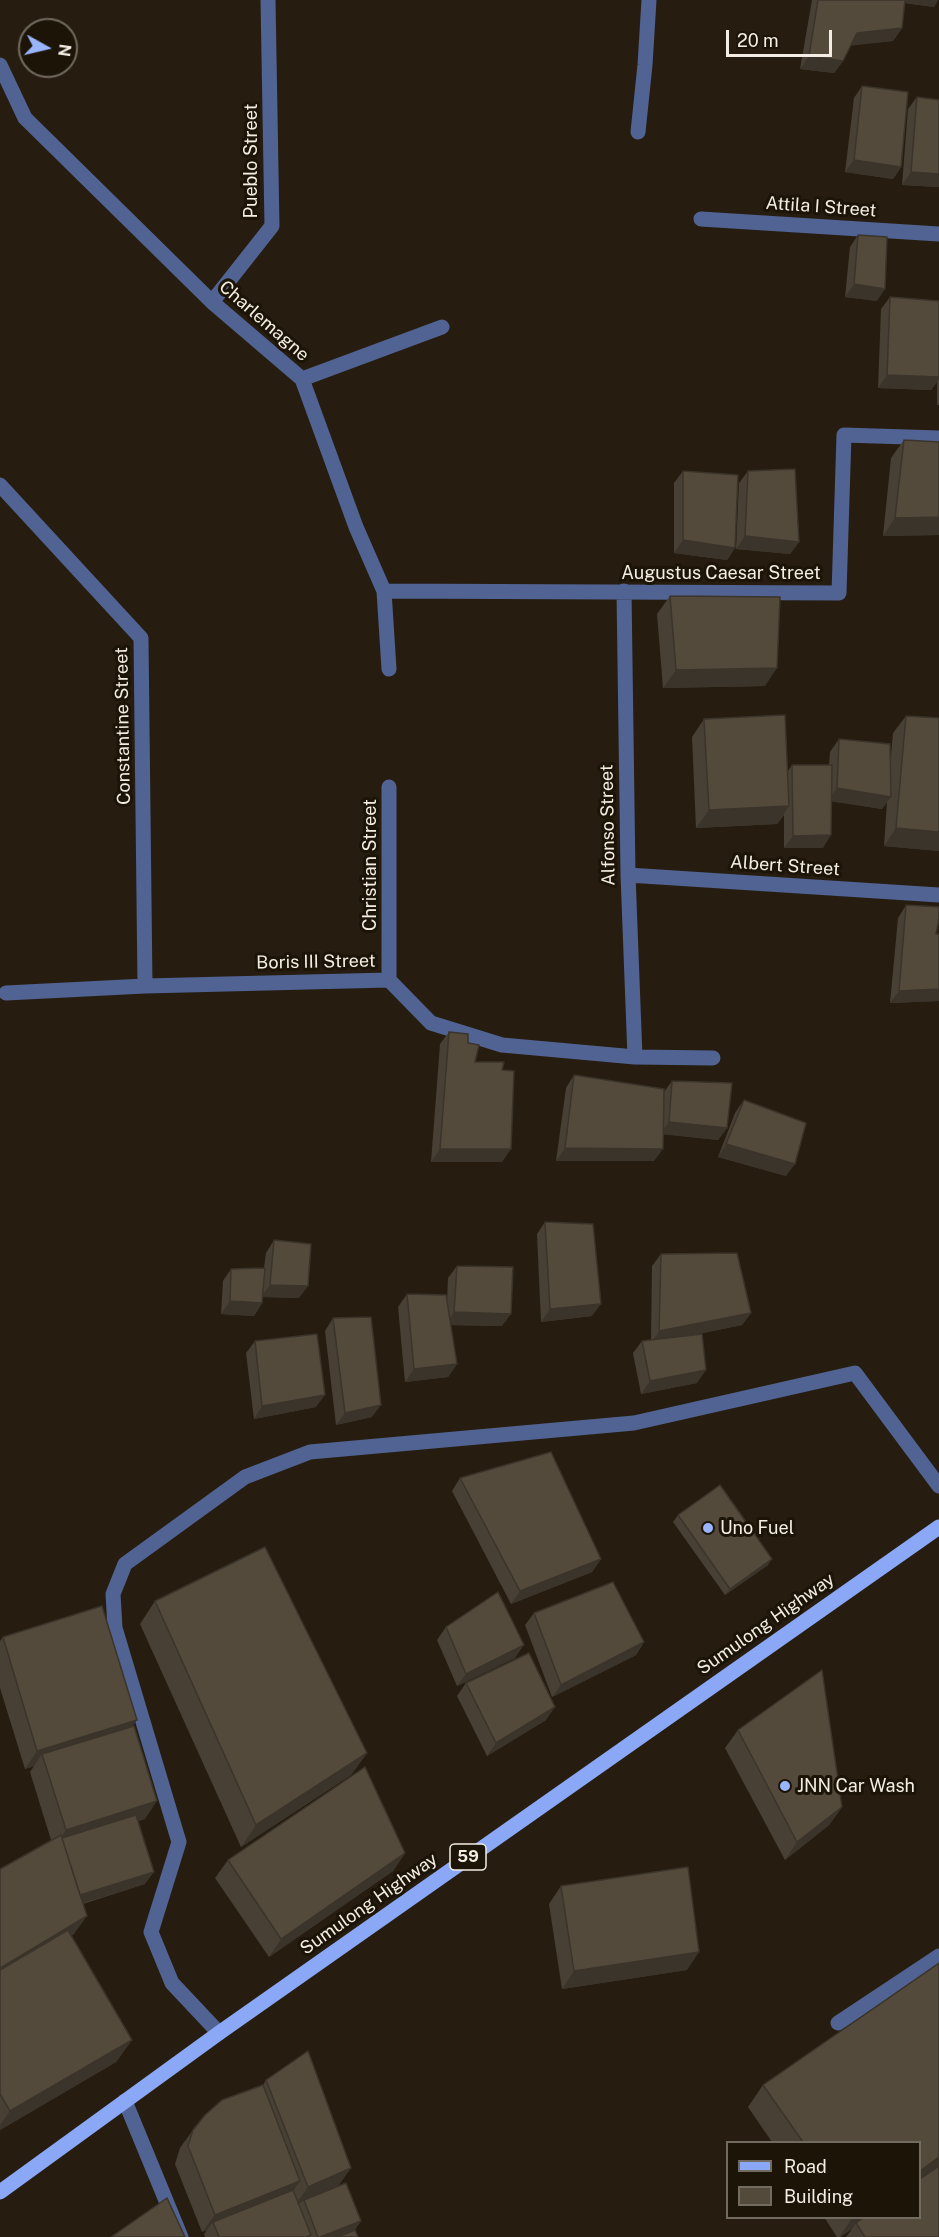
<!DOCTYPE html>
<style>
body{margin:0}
#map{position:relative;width:939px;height:2237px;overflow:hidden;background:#261d10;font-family:"Public Sans",sans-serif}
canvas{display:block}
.legend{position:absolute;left:726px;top:2141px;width:195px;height:78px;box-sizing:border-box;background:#1c1407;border:2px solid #726b5f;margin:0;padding:8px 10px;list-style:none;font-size:18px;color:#f3ede4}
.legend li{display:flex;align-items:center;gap:12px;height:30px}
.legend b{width:30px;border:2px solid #726b5f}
.north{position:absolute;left:18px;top:18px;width:60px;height:60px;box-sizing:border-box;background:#1c1407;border:2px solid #726b5f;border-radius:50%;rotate:98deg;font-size:16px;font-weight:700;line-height:24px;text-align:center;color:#f3ede4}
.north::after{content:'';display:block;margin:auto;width:21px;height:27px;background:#99b5fd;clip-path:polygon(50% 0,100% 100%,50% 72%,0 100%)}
.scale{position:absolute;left:726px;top:30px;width:106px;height:27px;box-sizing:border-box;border:3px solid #f3ede4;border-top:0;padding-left:8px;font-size:18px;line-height:21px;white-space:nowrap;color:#f3ede4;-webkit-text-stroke:4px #1c1407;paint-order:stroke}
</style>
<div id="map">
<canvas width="939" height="2237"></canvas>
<ul class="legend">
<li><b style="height:8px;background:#8ba8f7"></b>Road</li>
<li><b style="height:16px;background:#544a3c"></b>Building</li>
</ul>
<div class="north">N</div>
<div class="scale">20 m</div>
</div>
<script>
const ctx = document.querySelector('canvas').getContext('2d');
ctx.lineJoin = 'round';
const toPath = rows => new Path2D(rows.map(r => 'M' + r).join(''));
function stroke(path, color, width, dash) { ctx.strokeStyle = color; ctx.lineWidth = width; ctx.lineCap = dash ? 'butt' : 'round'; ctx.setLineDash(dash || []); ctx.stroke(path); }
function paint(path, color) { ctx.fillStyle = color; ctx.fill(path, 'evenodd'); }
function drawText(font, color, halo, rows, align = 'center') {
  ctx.font = font + ' "Public Sans",sans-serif'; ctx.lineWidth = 6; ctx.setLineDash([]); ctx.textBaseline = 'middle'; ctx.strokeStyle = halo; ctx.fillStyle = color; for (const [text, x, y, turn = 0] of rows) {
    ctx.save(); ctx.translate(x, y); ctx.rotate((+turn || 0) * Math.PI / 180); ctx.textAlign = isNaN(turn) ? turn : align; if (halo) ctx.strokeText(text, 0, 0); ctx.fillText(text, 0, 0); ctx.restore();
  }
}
stroke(toPath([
 [838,2023,939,1956]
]), '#516392', 15);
stroke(toPath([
 [0,65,25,118,212,302,302,379,356,527,384,591,389,669],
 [638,132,645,65,649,0],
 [701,219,939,234],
 [212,302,272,226,268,0],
 [302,379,442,327],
 [0,485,141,638,145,986],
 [384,591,839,593,844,435,939,438],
 [624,591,628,875,635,1057],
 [389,787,389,980],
 [628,875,939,895],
 [6,993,145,986,389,980,431,1023,502,1045,635,1057,713,1058],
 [219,2033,172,1983,151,1932,179,1842,115,1628,113,1594,125,1564,245,1477,310,1452,634,1423,855,1373,939,1486],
 [125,2101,181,2237]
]), '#516392', 15);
stroke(toPath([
 [0,2192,219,2033,939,1527]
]), '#8ba8f7', 15);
paint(toPath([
 [812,0,938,0,934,7,904,3,902,28,893,41,850,45,843,61,834,73,800,69],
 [862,86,901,167,893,179,845,172,854,98],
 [917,97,939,100,939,187,902,185,908,109],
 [858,235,877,301,845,297,850,247],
 [890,297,939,301,939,405,937,405,937,382,931,390,878,388,881,309],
 [904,440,939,535,883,536,891,458],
 [683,471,735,548,727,560,674,553,674,483],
 [748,471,799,542,790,554,736,549,739,483],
 [670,596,765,686,663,688,657,614],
 [906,716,939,718,939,851,884,846,887,802,882,809,832,801,823,848,784,848,784,815,777,824,696,828,692,737,704,719,788,771,792,765,829,765,830,752,839,739,890,767,893,733],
 [906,905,936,934,939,934,939,1001,890,1003,898,918],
 [449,1032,468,1043,475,1062,502,1070,502,1162,431,1162,440,1044],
 [574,1075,664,1092,672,1081,727,1128,718,1140,663,1134,654,1161,556,1161,566,1088],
 [744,1100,786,1176,718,1157,735,1113],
 [545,1222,592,1316,541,1322,537,1234],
 [274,1240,299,1298,263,1297,262,1303,254,1316,221,1314,223,1281,231,1269,264,1268,266,1253],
 [661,1254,751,1313,742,1325,697,1334,697,1383,641,1394,633,1353,642,1341,651,1340,652,1266],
 [457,1266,502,1326,450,1325,457,1364,448,1377,405,1382,398,1307,407,1294,447,1302,448,1278],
 [333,1318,372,1417,336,1425,325,1331],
 [255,1341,316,1407,254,1419,246,1353],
 [460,1478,601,1559,592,1572,511,1604,452,1491],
 [678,1515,768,1565,725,1595,673,1522],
 [155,1601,367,1753,351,1775,241,1847,140,1624],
 [534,1613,644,1642,636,1655,552,1697,525,1625],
 [446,1627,515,1658,457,1686,437,1640],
 [3,1637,137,1720,132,1726,145,1819,138,1821,145,1884,83,1904,74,1934,71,1936,132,2040,116,2062,0,2130,0,1869,51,1840,30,1772,34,1766,25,1769,0,1688,0,1641],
 [466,1683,546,1720,487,1756,457,1696],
 [738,1730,842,1807,829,1825,785,1860,725,1748],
 [405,1853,393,1871,269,1957,215,1878,228,1860],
 [561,1886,687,1970,562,1989,549,1904],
 [939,1963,939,2237,846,2237,852,2229,840,2237,837,2237,824,2217,920,2217,920,2142,772,2142,748,2107,763,2085],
 [266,2080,351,2168,338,2186,361,2221,354,2231,358,2237,205,2237,204,2234,207,2230,202,2232,175,2164,180,2148,193,2130,263,2085]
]), '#484034');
paint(toPath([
 [884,0,938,0,934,7],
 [902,28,893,41,848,46,857,33],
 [809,56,843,61,834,73,800,69],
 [854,160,901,167,893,179,845,172],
 [911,172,939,174,939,187,902,185],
 [854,284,885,289,877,301,845,297],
 [887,375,939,377,939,379,931,390,878,388],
 [939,517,939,535,883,536,895,518],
 [745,536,799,542,790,554,736,549],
 [683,540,735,548,727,560,674,553],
 [777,668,765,686,663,688,676,670],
 [837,788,891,797,882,809,828,801],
 [789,806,777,824,696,828,709,810],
 [896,828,939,832,939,851,884,846],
 [831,835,823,848,784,848,793,836],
 [939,989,939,1001,890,1003,899,991],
 [669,1122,727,1128,718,1140,660,1134],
 [726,1144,795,1164,786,1176,718,1157],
 [565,1148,663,1149,654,1161,556,1161],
 [440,1149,511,1149,502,1162,431,1162],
 [270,1285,308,1286,299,1298,261,1297],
 [230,1301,262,1303,254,1316,221,1314],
 [601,1304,592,1316,541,1322,550,1309],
 [454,1312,511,1314,502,1326,446,1325],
 [751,1313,742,1325,651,1344,659,1331],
 [457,1364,448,1377,405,1382,414,1369],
 [706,1370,697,1383,641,1394,650,1381],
 [325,1395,316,1407,254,1419,262,1406],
 [381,1405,372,1417,336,1425,345,1413],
 [601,1559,592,1572,511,1604,520,1591],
 [772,1559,768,1565,725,1595,730,1589],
 [644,1642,636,1655,552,1697,561,1685],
 [524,1645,515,1658,457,1686,466,1674],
 [555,1707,546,1720,487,1756,496,1743],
 [137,1720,124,1737,42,1754,34,1766,25,1769,37,1751],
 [367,1753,351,1775,241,1847,256,1825],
 [157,1801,145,1819,54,1848,66,1830],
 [842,1807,829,1825,785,1860,797,1842],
 [405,1853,393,1871,269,1957,281,1939],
 [154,1872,145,1884,70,1907,79,1895],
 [87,1916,74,1934,0,1978,0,1968],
 [699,1952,687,1970,562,1989,574,1971],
 [132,2040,116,2062,0,2130,0,2125,10,2111],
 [939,2157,939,2168,920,2182,920,2171],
 [351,2168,338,2186,295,2205,308,2187],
 [300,2181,288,2198,213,2222,207,2230,202,2232,215,2215],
 [853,2217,868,2217,856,2223,852,2229,839,2237],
 [361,2221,352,2233,342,2237,320,2237]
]), '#3b342a');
const building = toPath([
 [818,0,905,0,902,28,857,33,843,61,809,56,818,0],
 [862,86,908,92,901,167,854,160,862,86],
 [917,97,939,100,939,174,911,172,917,97],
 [858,235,887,237,885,289,854,284,858,235],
 [890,297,939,301,939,377,887,375,890,297],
 [904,440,939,442,939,517,895,518,904,440],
 [795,469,799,542,745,536,748,471,795,469],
 [683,471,738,475,735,548,683,540,683,471],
 [670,596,780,597,777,668,676,670,670,596],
 [785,715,789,806,709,810,704,719,785,715],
 [906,716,939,718,939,832,896,828,906,716],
 [839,739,890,744,891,797,837,788,839,739],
 [792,765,832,765,831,835,793,836,792,765],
 [906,905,939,907,939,919,936,934,939,934,939,989,899,991,906,905],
 [449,1032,468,1034,468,1043,479,1045,475,1062,504,1062,502,1070,514,1071,511,1149,440,1149,449,1032],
 [574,1075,664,1089,663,1149,565,1148,574,1075],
 [672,1081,732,1083,727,1128,669,1122,672,1081],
 [744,1100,806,1123,795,1164,726,1144,744,1100],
 [545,1222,593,1224,601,1304,550,1309,545,1222],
 [274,1240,311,1244,308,1286,270,1285,274,1240],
 [737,1253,751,1313,659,1331,661,1254,737,1253],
 [457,1266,513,1267,511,1314,454,1312,457,1266],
 [265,1268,262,1303,230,1301,231,1269,265,1268],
 [407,1294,446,1295,457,1364,414,1369,407,1294],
 [371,1317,381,1405,345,1413,333,1318,371,1317],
 [317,1334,325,1395,262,1406,255,1341,317,1334],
 [702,1334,706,1370,650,1381,642,1341,702,1334],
 [551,1452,601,1559,520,1591,460,1478,551,1452],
 [720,1485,772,1559,730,1589,678,1515,720,1485],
 [265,1547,367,1753,256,1825,155,1601,265,1547],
 [613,1582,644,1642,561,1685,534,1613,613,1582],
 [498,1592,524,1645,466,1674,446,1627,498,1592],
 [102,1606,137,1720,37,1751,3,1637,102,1606],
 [529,1653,555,1707,496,1743,466,1683,529,1653],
 [822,1670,842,1807,797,1842,738,1730,822,1670],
 [134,1726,157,1801,66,1830,42,1754,134,1726],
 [365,1767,405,1853,281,1939,228,1860,365,1767],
 [136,1815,154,1872,80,1895,62,1838,136,1815],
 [61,1835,87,1916,0,1968,0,1869,61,1835],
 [688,1867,699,1952,574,1971,561,1886,688,1867],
 [68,1930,132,2040,10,2111,0,2094,0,1970,68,1930],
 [939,1963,939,2157,920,2171,920,2142,803,2142,763,2085,939,1963],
 [308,2051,351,2168,308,2187,266,2080,308,2051],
 [263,2085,300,2181,215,2215,188,2146,193,2130,205,2115,222,2100,263,2085],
 [939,2166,939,2237,865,2237,856,2223,864,2217,920,2217,920,2179,939,2166],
 [346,2183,361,2221,320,2237,318,2237,304,2200,346,2183],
 [293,2190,311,2235,306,2237,219,2237,213,2222,293,2190],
 [167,2198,185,2237,111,2237,167,2198],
 [355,2230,358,2237,338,2237,355,2230]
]);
paint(building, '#544a3c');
stroke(building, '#3b342a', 1.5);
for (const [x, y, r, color] of [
 [708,1528,6,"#99b5fd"],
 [785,1786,6,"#99b5fd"]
]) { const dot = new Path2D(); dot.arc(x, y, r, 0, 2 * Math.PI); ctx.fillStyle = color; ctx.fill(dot); stroke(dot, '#1c1407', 2); }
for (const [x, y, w] of [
 [468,1857,36]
]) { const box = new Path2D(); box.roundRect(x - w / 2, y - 13, w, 26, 4.5); ctx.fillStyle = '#1c1407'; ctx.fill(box); stroke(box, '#f3ede4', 1.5); }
drawText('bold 16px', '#f3ede4', null, [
 ["59",468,1857]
]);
drawText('18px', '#f3ede4', '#1c1407', [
 ["Pueblo Street",251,161,-90],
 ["Attila I Street",821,207,4],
 ["Charlemagne",264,321,41],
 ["Augustus Caesar Street",721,573],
 ["Constantine Street",123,726,-91],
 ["Alfonso Street",608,825,-91],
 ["Christian Street",370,865,-90],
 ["Albert Street",785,866,4],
 ["Boris III Street",316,962,-1],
 ["Sumulong Highway",766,1624,-35],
 ["Sumulong Highway",369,1904,-35]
]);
drawText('18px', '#f3ede4', '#1c1407', [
 ["Uno Fuel",720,1528],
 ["JNN Car Wash",797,1786]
], 'left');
</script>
